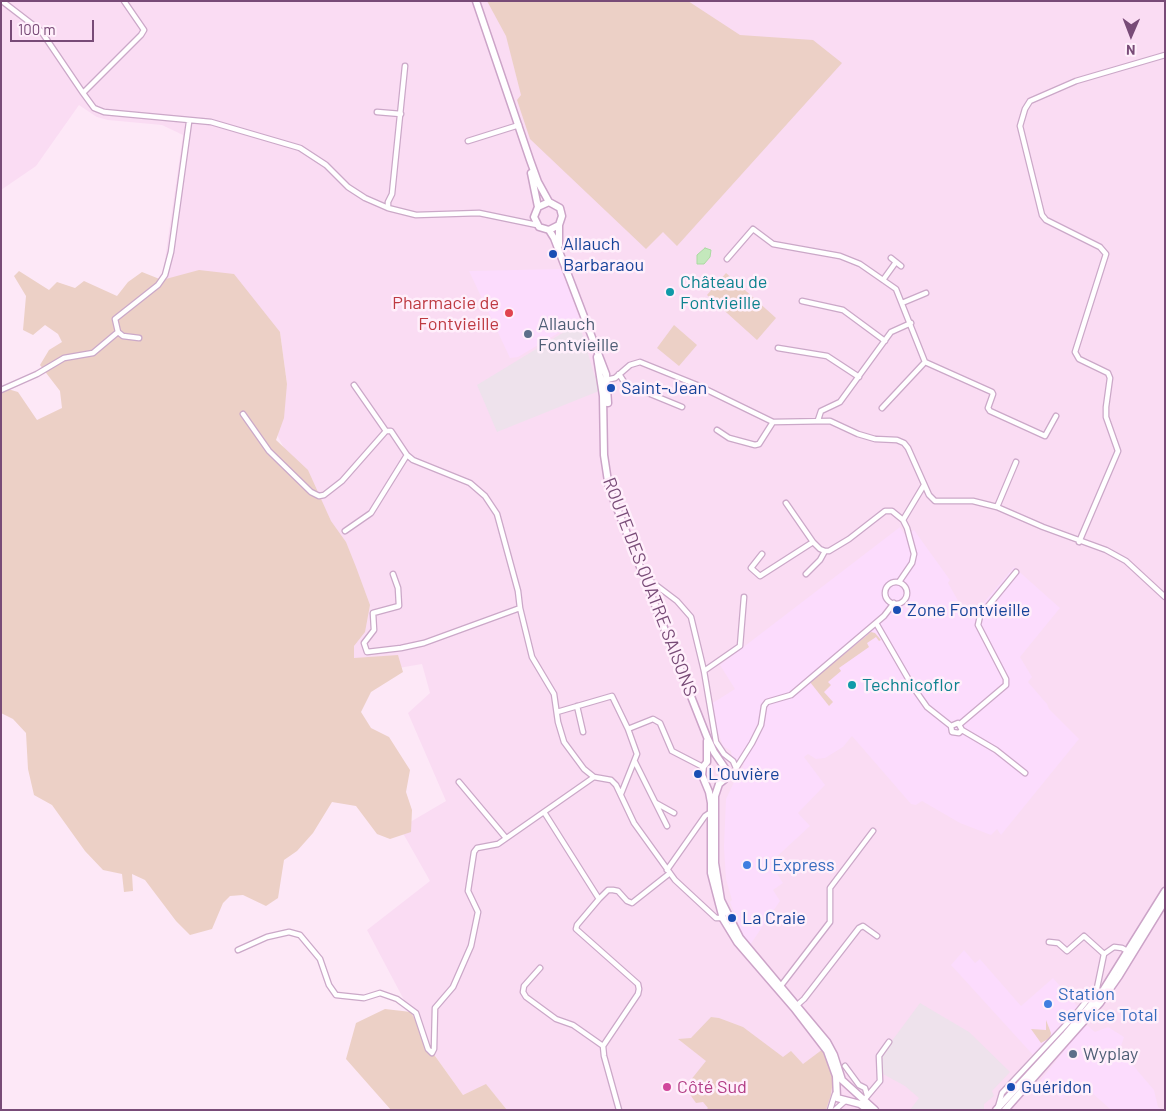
<!DOCTYPE html>
<meta charset="utf-8">
<style>
body{margin:0}
#map{position:relative;width:1166px;height:1111px;overflow:hidden;background:#fde8f7;font-family:Barlow,sans-serif}
canvas{display:block}
.frame{position:absolute;inset:0;border:2px solid #784b77;pointer-events:none}
.north{position:absolute;left:1106px;top:10px;width:50px;height:50px;-webkit-text-stroke:4px #ffeffb;paint-order:stroke;rotate:181deg;font-size:14px;font-weight:700;line-height:20px;text-align:center;color:#784b77}
.north::after{content:'';display:block;margin:auto;width:18px;height:22px;background:#784b77;clip-path:polygon(50% 0,100% 100%,50% 72%,0 100%)}
.scale{position:absolute;left:10px;top:20px;width:84px;height:22px;box-sizing:border-box;border:2px solid #784b77;border-top:0;padding-left:6px;font-size:15px;line-height:18px;white-space:nowrap;color:#784b77;-webkit-text-stroke:4px #ffeffb;paint-order:stroke}
</style>
<div id="map">
<canvas width="1166" height="1111"></canvas>
<div class="frame"></div>
<div class="north">N</div>
<div class="scale">100 m</div>
</div>
<script>
const ctx = document.querySelector('canvas').getContext('2d');
ctx.lineJoin = 'round';
function paint(path, color) { ctx.fillStyle = color; ctx.fill(path, 'evenodd'); }
const toPath = rows => new Path2D(rows.map(r => 'M' + r).join(''));
function stroke(path, color, width, dash) { ctx.strokeStyle = color; ctx.lineWidth = width; ctx.lineCap = dash ? 'butt' : 'round'; ctx.setLineDash(dash || []); ctx.stroke(path); }
function drawText(font, color, halo, rows, align = 'center') {
  ctx.font = font + ' Barlow,sans-serif'; ctx.lineWidth = 5; ctx.setLineDash([]); ctx.textBaseline = 'middle'; ctx.strokeStyle = halo; ctx.fillStyle = color; for (const [text, x, y, turn = 0] of rows) {
    ctx.save(); ctx.translate(x, y); ctx.rotate((+turn || 0) * Math.PI / 180); ctx.textAlign = isNaN(turn) ? turn : align; if (halo) ctx.strokeText(text, 0, 0); ctx.fillText(text, 0, 0); ctx.restore();
  }
}
paint(toPath([
 [1,1,1165,1,1165,1110,507,1110,486,1085,463,1095,430,1049,367,930,430,881,400,828,446,801,408,713,430,693,422,664,317,682,316,509,275,431,287,384,280,332,162,280,183,135,162,125,108,120,97,117,79,105,36,166,1,190]
]), '#fadcf3');
paint(toPath([
 [561,269,580,320,518,357,510,358,469,271],
 [900,527,905,535,914,530,950,580,948,583,969,620,1014,567,1060,608,1020,657,1032,677,1028,682,1047,704,1049,709,1079,739,1001,835,997,829,991,835,960,823,922,801,916,805,911,804,852,736,843,747,825,758,816,759,808,754,804,757,825,785,798,813,810,826,770,863,783,883,773,890,780,901,750,945,743,935,730,902,732,900,726,879,724,847,726,799,736,778,740,780,746,773,742,769,744,764,732,759,731,751,723,746,713,719,711,704,735,689,720,665],
 [964,950,975,963,980,959,1021,1006,1053,978,1079,1008,1033,1055,951,965],
 [1088,1026,1095,1032,1108,1027,1124,1037,1120,1050,1154,1090,1158,1107,1163,1110,1111,1110,1079,1081,1062,1099,1040,1081,1083,1027]
]), '#fcdcfd');
paint(toPath([
 [579,323,599,391,497,432,477,385],
 [920,1003,969,1032,1010,1072,992,1091,994,1096,984,1104,984,1110,910,1110,919,1098,905,1086,883,1074,880,1057]
]), '#eee2ec');
paint(toPath([
 [487,1,688,1,740,35,813,40,842,63,677,246,663,232,646,249,530,139,517,100,521,95,506,36],
 [199,270,234,274,280,332,287,384,284,418,276,440,308,470,331,521,346,542,356,567,370,605,365,632,354,646,354,658,398,655,403,672,371,692,361,712,371,728,389,737,410,770,406,792,412,810,411,832,390,839,377,834,356,806,332,802,313,833,297,851,284,860,278,898,266,906,243,895,230,896,223,903,212,929,190,935,176,921,145,880,132,874,133,891,124,892,122,874,103,870,85,851,52,805,34,795,28,769,26,733,13,719,1,713,1,387,18,392,37,420,62,408,60,391,40,365,49,350,62,342,58,334,45,325,33,335,23,330,26,296,14,276,19,271,49,290,57,282,75,288,84,281,117,296,128,282,142,272,162,280],
 [726,273,776,318,757,340,707,295],
 [674,325,697,345,679,366,657,348],
 [871,632,875,633,881,640,879,641,876,637,867,643,869,647,839,668,841,671,828,682,831,685,824,692,833,702,829,706,810,682],
 [385,1009,411,1012,430,1049,463,1095,486,1084,507,1110,391,1110,346,1059,356,1023],
 [711,1017,719,1018,743,1027,783,1057,791,1051,803,1064,823,1049,833,1079,831,1095,826,1110,706,1110,708,1108,703,1102,696,1103,689,1093,690,1081,706,1061,678,1039,691,1038],
 [1046,1020,1051,1033,1050,1038,1041,1043,1031,1029,1046,1030]
]), '#ecd0c6');
const water = toPath([
 [705,248,711,250,710,257,704,264,697,264,697,255,705,248]
]);
paint(water, '#c4e8bc');
stroke(water, '#abdaa2', 1);
const street = toPath([
 [2,1,41,31,83,93,94,108,104,112,211,122,300,148,326,165,348,187,365,198,388,208,416,215,479,213,537,225],
 [83,93,141,35,144,30,124,1],
 [377,112,401,114],
 [468,141,519,125],
 [388,208,388,202,392,194,405,66],
 [891,258,901,266],
 [727,259,753,229,773,244,840,256,860,264,896,289,925,362,882,408],
 [883,280,896,262],
 [802,301,843,310,885,341],
 [902,303,926,293],
 [118,332,115,319,158,285,165,275,171,252,189,122],
 [118,332,123,336,139,338],
 [778,348,827,356,859,377],
 [925,362,992,392,993,394,988,408,990,411,1045,436,1056,416],
 [619,374,630,391,643,391,682,407],
 [606,380,615,378,630,365,640,362,697,385,773,422,830,421,858,434,875,439,897,440,904,443,908,448,929,495,935,501,973,501,997,507,1043,527,1106,550,1126,561,1165,597],
 [354,385,386,431],
 [1,390,37,374,64,358,93,353,118,332],
 [243,414,269,451,311,492,319,496,324,495,342,481,386,431,391,431,407,455,413,460,470,483,485,496,497,514,518,591,520,608,532,657,554,694,558,722,564,742,584,769,594,777,611,780,616,785,634,823,675,880,716,918,724,918],
 [818,420,821,411,840,402,891,332,911,323],
 [717,430,729,438,755,445,759,444,773,422],
 [786,503,813,542,820,549,825,551,829,551,849,539,885,511,892,511,903,520,907,528,914,554,912,563,899,582],
 [997,507,1016,462],
 [903,520,924,485],
 [345,531,371,513,407,455],
 [1079,542,1118,451,1106,417,1106,407,1110,378,1108,373,1079,359,1075,352,1106,254,1100,247,1046,220,1042,215,1020,126,1025,109,1030,101,1076,81,1165,55],
 [762,554,751,568,760,576,813,542],
 [393,574,398,588,399,606,373,613,374,630,364,643,367,652,401,648,424,643,520,608],
 [806,574,820,560,825,551],
 [644,576,677,601,691,617,704,671,716,742,724,754,733,761,736,768],
 '885 593a11 11 0 1 1 22 0a11 11 0 1 1-22 0Z',
 [876,623,913,687,927,707,951,726,952,732,959,733,962,730,958,723,951,726],
 [704,671,740,646,744,597],
 [577,706,583,732],
 [557,712,612,696,628,729],
 [960,724,1006,685,1006,679,978,625,980,616,1016,572],
 [962,730,996,750,1025,773],
 [635,762,667,826],
 [726,779,735,770,752,743,761,725,764,706,767,702,791,695,884,616,894,603],
 [459,782,506,838],
 [621,794,637,754,628,729,653,719,660,723,672,751,703,767],
 [656,803,674,813],
 [544,812,599,899,608,890,613,890,618,891,627,901,632,903,670,873],
 [667,870,705,816,711,812],
 [599,899,577,925,576,929,638,984,639,989,638,994,603,1046,604,1056,619,1110],
 [1049,942,1058,943,1067,951,1084,936,1104,954],
 [238,950,267,937,289,932,300,935,320,959,329,985,336,995,364,998,380,993,397,999,416,1013,428,1049,432,1053,434,1049,435,1008,453,987,471,946,478,912,468,891,474,852,477,848,498,844,594,777],
 [540,968,524,986,523,992,526,997,556,1019,573,1025,603,1046],
 [780,987,830,922,830,888,873,831],
 [795,1007,804,999,859,928,863,926,877,936],
 [845,1066,859,1085,865,1088,867,1095],
 [864,1100,880,1081,879,1056,889,1042],
 [998,1107,1002,1093,1075,1015,1097,988,1104,954,1114,947,1122,948,1129,952],
 [830,1110,835,1094],
 [835,1110,845,1101]
]);
const secondary = toPath([
 [476,1,530,160,538,182,549,202],
 [531,173,538,207],
 [549,230,554,238,606,374,608,403],
 [559,245,559,225,562,216,560,208,549,202,538,207,534,217,539,227,549,230,559,225],
 [597,357,603,396,604,455,609,488,707,737,714,752,727,771,725,779,719,784,715,796,715,863,721,900,740,938,827,1042,834,1055,842,1080,875,1110],
 [707,741,707,762,703,767,702,775,709,792,711,803,711,873,723,919,737,942,794,1008,827,1051,836,1076,837,1098,860,1104,868,1110],
 [996,1110,1066,1034,1102,992,1165,891],
 [1005,1110,1100,1003,1119,976,1165,901]
]);
stroke(street, '#cba8c8', 7);
stroke(secondary, '#cca4c8', 9);
stroke(street, '#fff', 4.5);
stroke(secondary, '#fff', 6);
for (const [x, y, r, color] of [
 [553,254,5,"#1a4fb4"],
 [670,292,5,"#0f9aa8"],
 [509,313,5,"#e0444e"],
 [528,334,5,"#5c6f8a"],
 [611,388,5,"#1a4fb4"],
 [897,610,5,"#1a4fb4"],
 [852,685,5,"#0f9aa8"],
 [698,774,5,"#1a4fb4"],
 [747,865,5,"#3f7fe0"],
 [732,918,5,"#1a4fb4"],
 [1048,1004,5,"#3f7fe0"],
 [1073,1054,5,"#5c6f8a"],
 [667,1087,5,"#d1479c"],
 [1011,1087,5,"#1a4fb4"]
]) { const dot = new Path2D(); dot.arc(x, y, r, 0, 2 * Math.PI); ctx.fillStyle = color; ctx.fill(dot); stroke(dot, '#ffeffb', 2); }
drawText('18px', '#164399', '#ffeffb', [
 ["Allauch",563,244],
 ["Barbaraou",563,265],
 ["Saint-Jean",621,388],
 ["Zone Fontvieille",907,610],
 ["L'Ouvière",708,774],
 ["La Craie",742,918],
 ["Guéridon",1021,1087]
], 'left');
drawText('18px', '#0d838f', '#ffeffb', [
 ["Château de",680,282],
 ["Fontvieille",680,303],
 ["Technicoflor",862,685]
], 'left');
drawText('18px', '#be3a42', '#ffeffb', [
 ["Pharmacie de",499,303],
 ["Fontvieille",499,324]
], 'right');
drawText('18px', '#4e5e75', '#ffeffb', [
 ["Allauch",538,324],
 ["Fontvieille",538,345],
 ["Wyplay",1083,1054]
], 'left');
drawText('18px', '#784b77', '#ffeffb', [
 ["ROUTE DES QUATRE SAISONS",650,587,69]
]);
drawText('18px', '#366cbe', '#ffeffb', [
 ["U Express",757,865],
 ["Station",1058,994],
 ["service Total",1058,1015]
], 'left');
drawText('18px', '#b23c85', '#ffeffb', [
 ["Côté Sud",677,1087]
], 'left');
</script>
